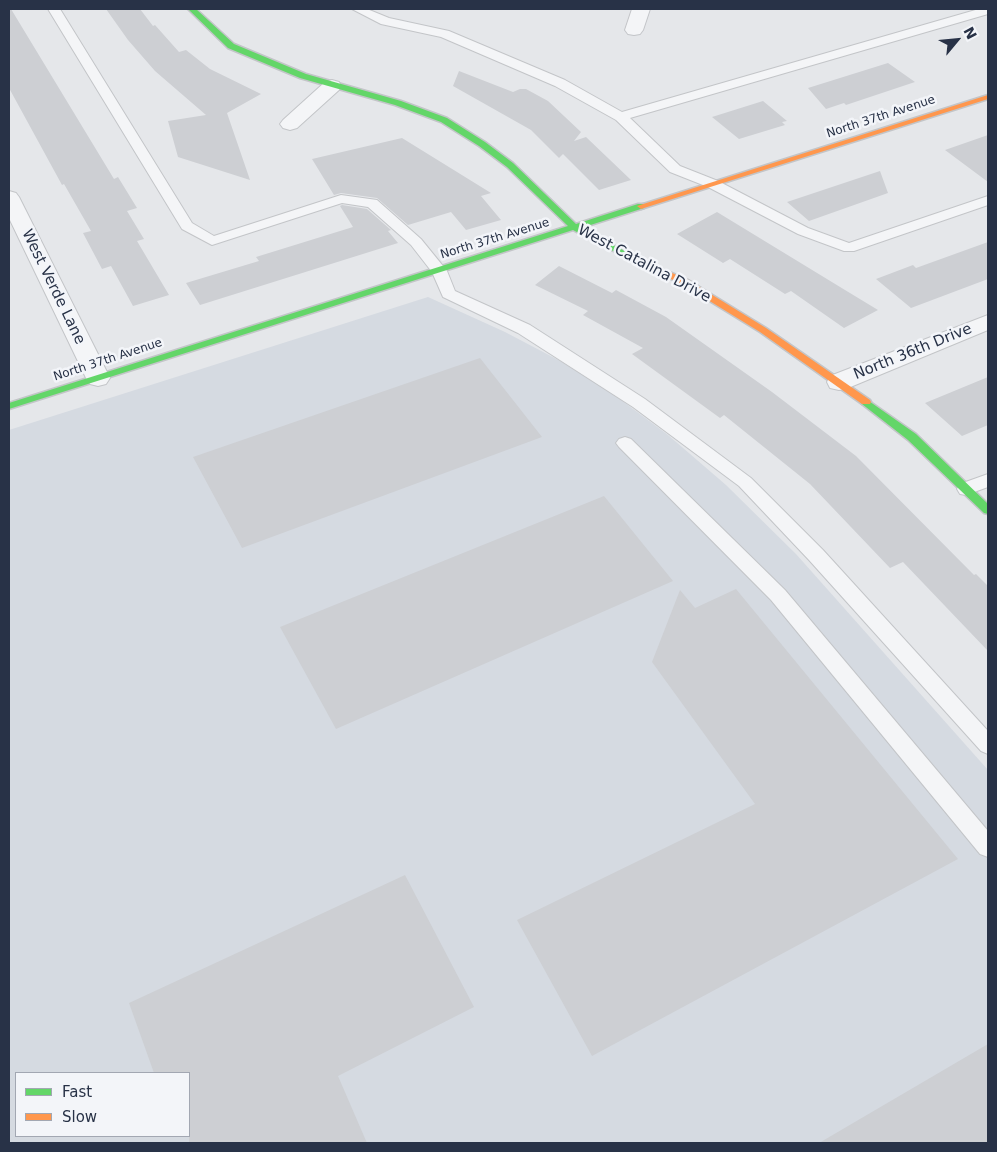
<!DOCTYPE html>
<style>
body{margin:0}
#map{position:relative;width:997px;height:1152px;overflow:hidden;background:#e5e7ea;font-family:"DejaVu Sans",sans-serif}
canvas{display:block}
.frame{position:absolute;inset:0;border:10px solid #283247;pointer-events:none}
.legend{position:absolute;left:15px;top:1072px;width:175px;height:65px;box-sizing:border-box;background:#f3f5f9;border:1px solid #a2a7b2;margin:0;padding:6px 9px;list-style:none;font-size:15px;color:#283247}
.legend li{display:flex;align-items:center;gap:10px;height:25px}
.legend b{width:25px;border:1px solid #a2a7b2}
.north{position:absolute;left:932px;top:15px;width:50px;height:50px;-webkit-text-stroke:4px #f3f5f9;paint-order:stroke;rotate:62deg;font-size:14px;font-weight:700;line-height:20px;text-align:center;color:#283247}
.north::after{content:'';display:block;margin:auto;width:18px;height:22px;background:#283247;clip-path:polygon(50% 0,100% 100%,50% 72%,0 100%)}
</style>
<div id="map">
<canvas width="997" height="1152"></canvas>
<div class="frame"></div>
<ul class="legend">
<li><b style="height:6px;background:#63d668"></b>Fast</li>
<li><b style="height:6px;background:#ff974d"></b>Slow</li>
</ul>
<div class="north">N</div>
</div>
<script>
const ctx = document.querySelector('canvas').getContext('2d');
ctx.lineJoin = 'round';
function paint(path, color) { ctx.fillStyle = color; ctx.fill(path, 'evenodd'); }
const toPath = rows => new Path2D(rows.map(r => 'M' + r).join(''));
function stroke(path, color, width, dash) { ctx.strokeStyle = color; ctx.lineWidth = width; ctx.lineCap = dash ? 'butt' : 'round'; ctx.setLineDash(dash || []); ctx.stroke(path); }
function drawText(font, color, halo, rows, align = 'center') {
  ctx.font = font + ' "DejaVu Sans",sans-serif'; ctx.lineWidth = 5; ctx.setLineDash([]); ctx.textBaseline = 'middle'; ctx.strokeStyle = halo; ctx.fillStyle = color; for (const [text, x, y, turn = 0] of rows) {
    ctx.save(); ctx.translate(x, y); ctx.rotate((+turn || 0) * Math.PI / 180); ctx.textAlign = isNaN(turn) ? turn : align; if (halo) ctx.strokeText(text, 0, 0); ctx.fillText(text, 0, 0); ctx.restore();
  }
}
paint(toPath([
 [428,297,505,332,564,363,613,394,668,435,726,485,796,554,988,770,988,1143,9,1143,9,430],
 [16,1073,189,1073,189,1136,16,1136]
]), '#d5dae1');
paint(toPath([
 [9,9,11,9,114,179,118,177,137,208,127,211,144,239,137,241,169,295,133,306,111,266,102,269,83,233,91,231,64,184,62,185,9,88],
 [106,9,140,9,153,26,155,25,179,52,186,50,210,69,261,94,227,113,250,180,178,157,168,121,206,115,155,71,128,40],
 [888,63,915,82,846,105,844,103,826,109,808,88],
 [459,71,513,92,520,89,526,89,548,101,581,132,574,141,586,137,631,180,599,190,563,154,559,158,531,130,453,86],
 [763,101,787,121,782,122,785,125,739,139,712,117],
 [988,135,988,182,945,150],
 [402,138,491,193,481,196,501,220,466,230,451,212,408,225,377,198,341,193,334,195,312,159],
 [880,171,888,193,809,221,787,202],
 [342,205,367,209,391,230,388,231,398,243,200,305,186,283,259,261,256,257,353,227,340,206],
 [717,212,845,290,878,310,844,328,791,291,785,294,730,259,723,263,677,234],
 [988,242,988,279,911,308,876,279,913,265,916,268],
 [559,266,612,293,616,290,666,317,772,392,856,456,974,575,976,574,988,586,988,651,903,562,890,568,810,484,724,415,720,418,632,354,643,348,583,315,588,311,535,285],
 [480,358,542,437,242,548,193,457],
 [988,377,988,425,962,436,925,403],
 [604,496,673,581,336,729,280,627],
 [736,589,958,859,592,1056,517,920,755,804,652,662,680,590,695,608],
 [405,875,474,1007,338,1076,367,1143,189,1143,189,1073,154,1073,129,1003],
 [988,1044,988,1143,819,1143]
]), '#cdcfd3');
const lane = toPath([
 [48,9,60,9,192,223,214,236,341,195,377,200,421,239,447,271,455,291,530,325,645,399,751,478,823,550,988,731,988,754,981,751,809,560,739,486,633,407,518,333,443,297,432,272,411,245,368,207,342,203,212,245,182,229,48,9],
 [352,9,367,9,389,18,449,31,565,80,622,112,979,9,988,9,988,14,630,118,680,166,718,181,808,228,849,243,988,196,988,205,854,251,844,251,798,234,708,187,670,172,616,120,555,86,441,37,381,24,352,9],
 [625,437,631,439,785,590,988,831,988,857,980,854,771,600,619,447,616,443,619,439,625,437],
 [988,474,988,487,966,495,960,494,957,489,960,484,988,474]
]);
const street = toPath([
 [632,9,650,9,643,30,640,34,634,35,628,34,625,30,632,9],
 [332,80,339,82,341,86,339,90,297,128,290,130,283,128,280,124,283,120,325,82,332,80],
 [9,191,16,193,19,197,110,378,106,384,98,386,90,384,86,378,9,218,9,191],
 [988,315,988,330,848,388,839,390,830,388,827,382,830,376,988,315]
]);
const fast = toPath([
 [188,9,196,9,234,44,306,74,401,101,447,118,485,142,513,163,576,224,638,204,644,204,644,208,581,228,649,264,645,267,642,266,573,230,9,409,9,403,568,226,507,167,479,146,441,122,395,105,300,78,228,48,188,9],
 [866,399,916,434,988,504,988,514,984,513,908,440,862,404,861,402,866,399]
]);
const slow = toPath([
 [988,95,988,99,644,208,641,209,637,206,988,95],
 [645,261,688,280,766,328,870,400,871,402,870,404,862,404,760,332,682,284,642,266,641,264,645,261]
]);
stroke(lane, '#c3c5c8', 2);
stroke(street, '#c3c5c8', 2);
stroke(fast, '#c3c5c8', 3);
stroke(slow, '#c3c5c8', 3);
paint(lane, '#f4f5f7');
paint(street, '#f4f5f7');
paint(fast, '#63d668');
paint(slow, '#ff974d');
drawText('12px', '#283247', '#f3f5f9', [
 ["North 37th Avenue",881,117,-18],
 ["North 37th Avenue",495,239,-17],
 ["North 37th Avenue",108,360,-18]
]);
drawText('15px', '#283247', '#f3f5f9', [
 ["West Catalina Drive",644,264,28],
 ["West Verde Lane",53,287,64],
 ["North 36th Drive",913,352,-22]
]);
</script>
